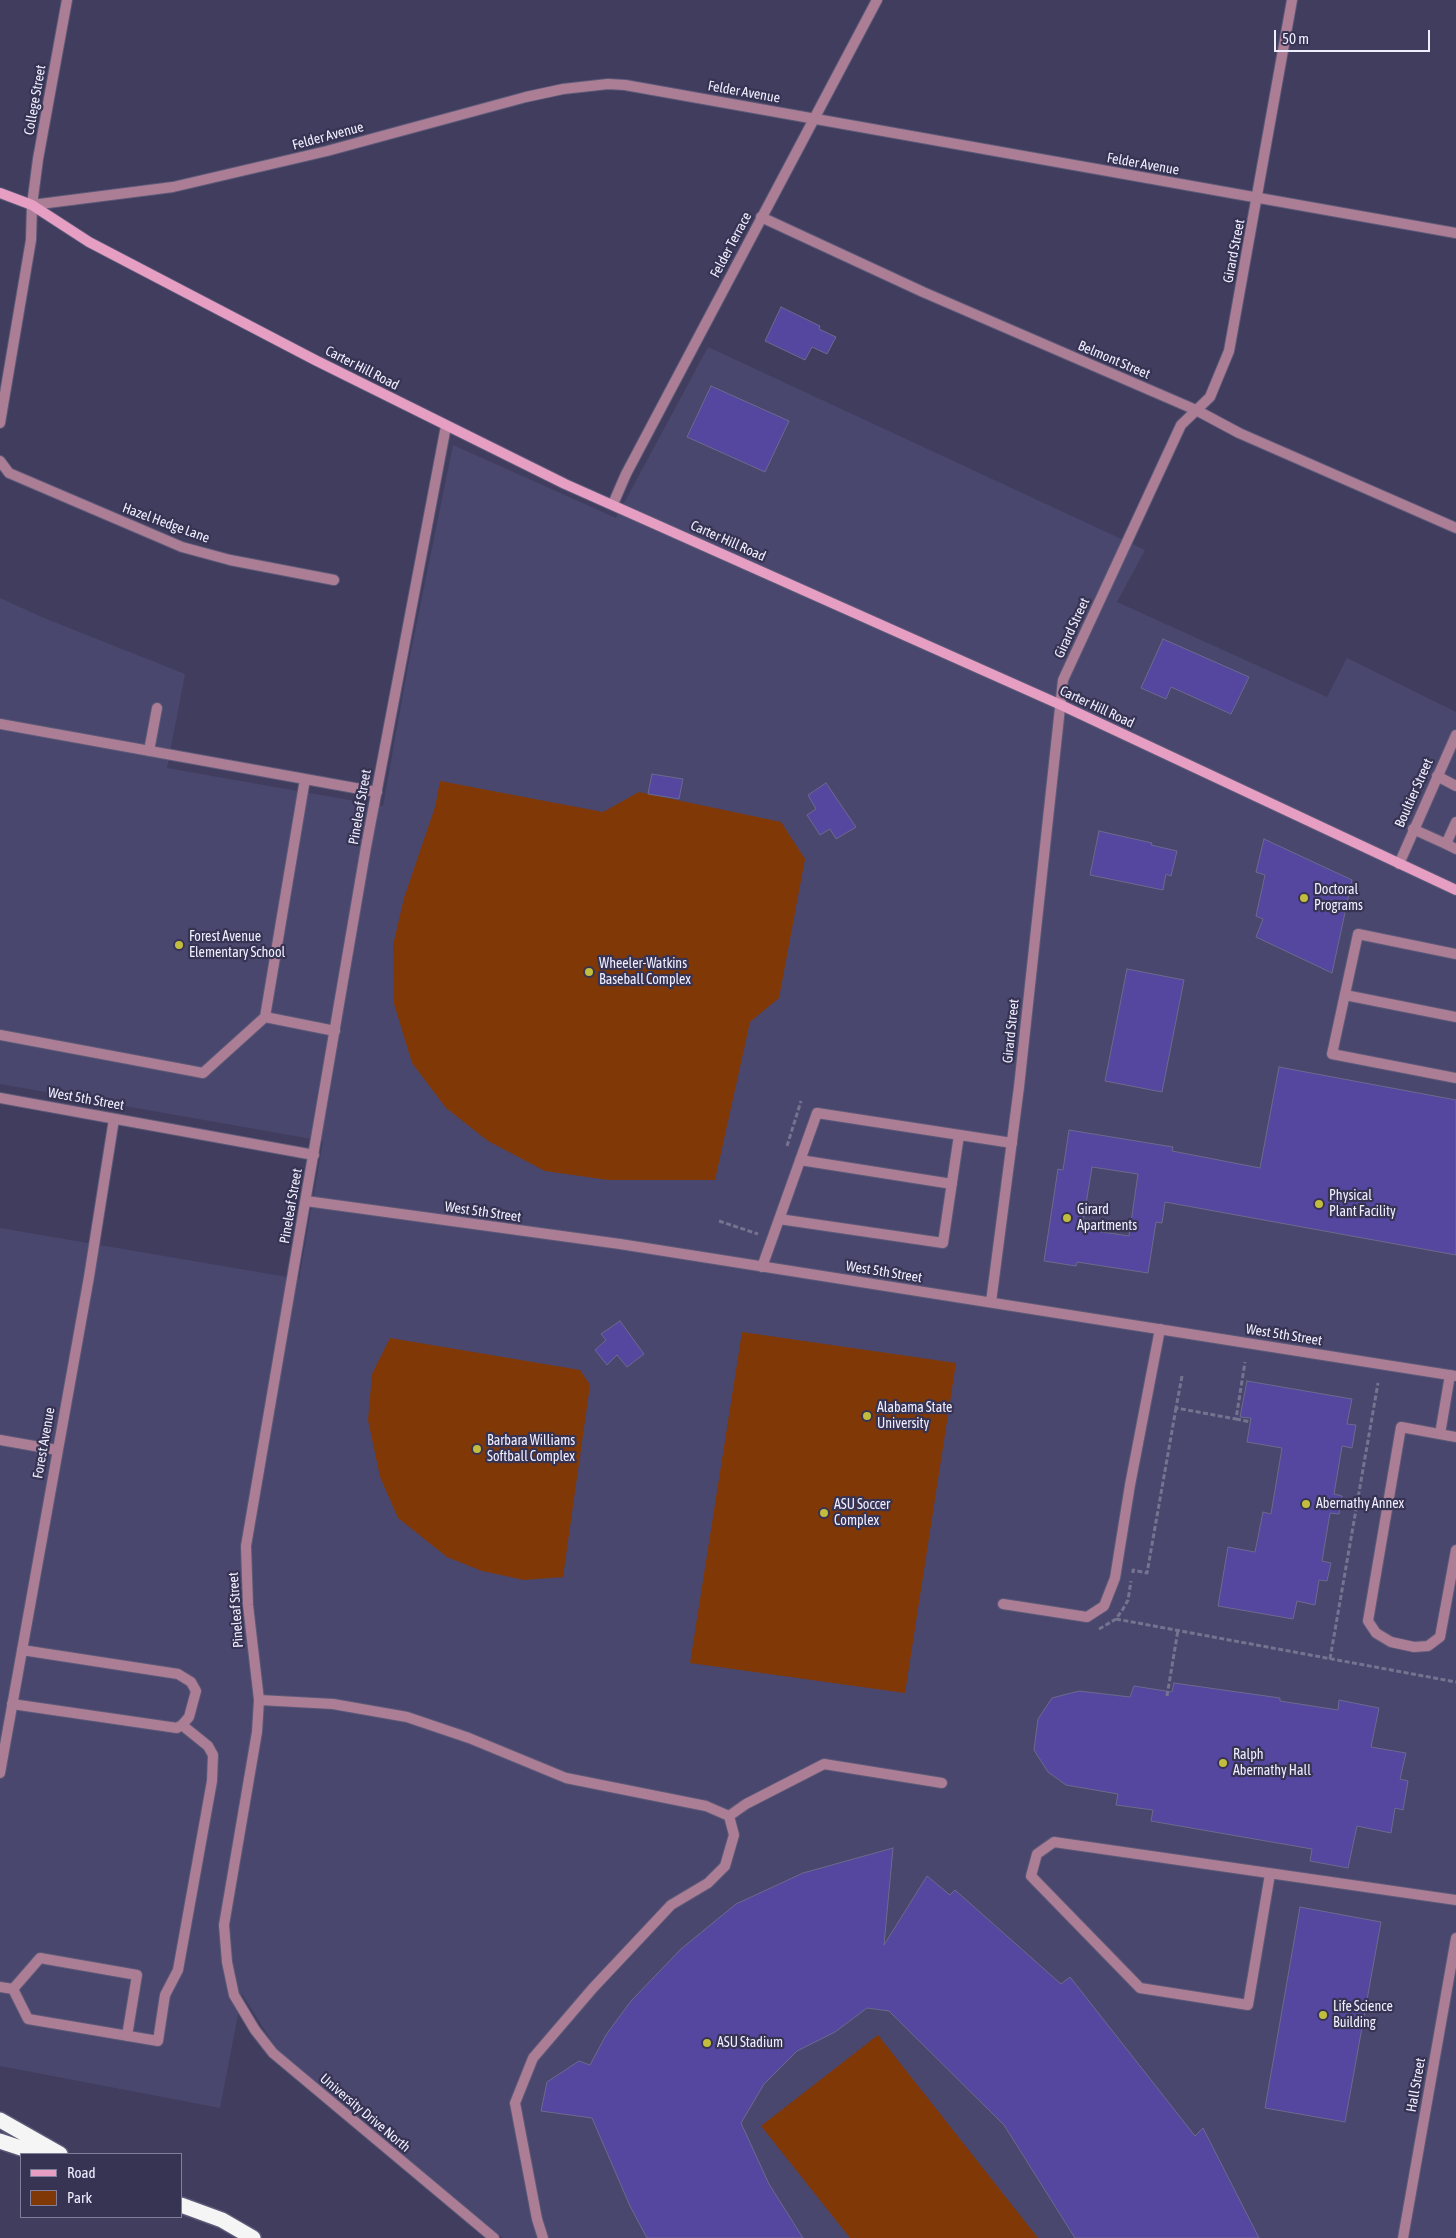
<!DOCTYPE html>
<style>
body{margin:0}
#map{position:relative;width:1456px;height:2238px;overflow:hidden;background:#403d5e;font-family:"Asap Condensed",sans-serif}
canvas{display:block}
.legend{position:absolute;left:20px;top:2153px;width:162px;height:65px;box-sizing:border-box;background:#363353;border:1px solid #807e98;margin:0;padding:6px 9px;list-style:none;font-size:15px;color:#efeeff}
.legend li{display:flex;align-items:center;gap:10px;height:25px}
.legend b{width:25px;border:1px solid #807e98}
.scale{position:absolute;left:1274px;top:30px;width:156px;height:22px;box-sizing:border-box;border:2px solid #efeeff;border-top:0;padding-left:6px;font-size:15px;line-height:18px;white-space:nowrap;color:#efeeff;-webkit-text-stroke:4px #363353;paint-order:stroke}
</style>
<div id="map">
<canvas width="1456" height="2238"></canvas>
<ul class="legend">
<li><b style="height:6px;background:#e69fc3"></b>Road</li>
<li><b style="height:14px;background:#803807"></b>Park</li>
</ul>
<div class="scale">50 m</div>
</div>
<script>
const ctx = document.querySelector('canvas').getContext('2d');
ctx.lineJoin = 'round';
function paint(path, color) { ctx.fillStyle = color; ctx.fill(path, 'evenodd'); }
const toPath = rows => new Path2D(rows.map(r => 'M' + r).join(''));
function stroke(path, color, width, dash) { ctx.strokeStyle = color; ctx.lineWidth = width; ctx.lineCap = dash ? 'butt' : 'round'; ctx.setLineDash(dash || []); ctx.stroke(path); }
function drawText(font, color, halo, rows, align = 'center') {
  ctx.font = font + ' "Asap Condensed",sans-serif'; ctx.lineWidth = 4.5; ctx.setLineDash([]); ctx.textBaseline = 'middle'; ctx.strokeStyle = halo; ctx.fillStyle = color; for (const [text, x, y, turn = 0] of rows) {
    ctx.save(); ctx.translate(x, y); ctx.rotate((+turn || 0) * Math.PI / 180); ctx.textAlign = isNaN(turn) ? turn : align; if (halo) ctx.strokeText(text, 0, 0); ctx.fillText(text, 0, 0); ctx.restore();
  }
}
paint(toPath([
 [708,347,1145,550,1117,602,1327,697,1347,658,1456,712,1456,2238,503,2238,278,2051,242,1994,220,2108,0,2066,0,1228,299,1279,323,1141,0,1084,0,598,44,618,185,674,167,768,383,806,408,666,453,445,616,518]
]), '#4a476e');
paint(toPath([
 [440,781,603,812,639,792,781,822,805,859,779,998,750,1022,715,1180,608,1180,545,1171,488,1141,446,1108,412,1063,394,1004,393,945,404,898,435,807],
 [742,1332,956,1363,905,1693,690,1663],
 [390,1338,580,1370,590,1385,563,1577,524,1580,482,1571,447,1557,398,1518,380,1477,368,1420,372,1374],
 [878,2035,1038,2238,850,2238,761,2126]
]), '#803807');
const building = toPath([
 [781,307,820,326,819,329,836,337,827,354,812,347,805,360,765,341,781,307],
 [711,386,789,421,765,472,687,437,711,386],
 [1163,639,1249,677,1231,714,1171,687,1166,699,1141,688,1163,639],
 [652,774,683,779,679,799,648,794,652,774],
 [826,783,856,827,836,839,830,829,820,835,807,815,816,809,808,795,826,783],
 [1099,831,1152,843,1151,845,1177,851,1171,876,1166,874,1163,890,1090,875,1099,831],
 [1264,839,1352,880,1332,973,1256,937,1263,919,1256,916,1265,875,1256,872,1264,839],
 [1127,969,1184,980,1162,1092,1105,1081,1127,969],
 [1279,1067,1456,1100,1456,1255,1165,1202,1162,1223,1156,1222,1148,1273,1077,1262,1076,1266,1044,1261,1058,1169,1063,1170,1069,1130,1173,1147,1172,1151,1260,1168,1279,1067],
 [1092,1167,1138,1174,1129,1236,1082,1229,1092,1167],
 [620,1321,644,1354,627,1367,617,1355,607,1365,595,1350,606,1340,601,1334,620,1321],
 [1247,1381,1352,1399,1347,1424,1356,1425,1352,1448,1342,1446,1334,1494,1342,1496,1339,1514,1330,1513,1322,1561,1331,1563,1327,1581,1319,1580,1315,1605,1297,1601,1293,1619,1218,1606,1228,1547,1255,1552,1263,1512,1271,1514,1282,1448,1247,1442,1251,1418,1240,1417,1247,1381],
 [1174,1683,1280,1698,1280,1701,1338,1710,1339,1700,1379,1708,1371,1747,1406,1753,1400,1779,1408,1781,1403,1810,1395,1808,1391,1833,1357,1826,1348,1868,1310,1861,1312,1849,1151,1821,1153,1810,1116,1805,1118,1794,1066,1785,1048,1772,1034,1750,1038,1719,1052,1698,1079,1691,1130,1697,1134,1686,1172,1692,1174,1683],
 [893,1848,884,1945,927,1876,950,1895,955,1890,1061,1984,1070,1977,1195,2136,1203,2128,1259,2238,1075,2238,1004,2125,889,2011,867,2008,835,2032,797,2051,764,2084,741,2123,769,2184,803,2238,647,2238,630,2206,592,2118,541,2111,547,2082,579,2061,590,2065,606,2035,631,2001,681,1949,736,1904,803,1873,893,1848],
 [1300,1907,1381,1922,1345,2122,1265,2108,1300,1907]
]);
paint(building, '#5546a0');
stroke(building, '#6c6a8d', 1);
const service = toPath([
 [0,724,377,792],
 [149,751,157,708],
 [1437,776,1456,786],
 [1456,822,1446,844,1456,849],
 [1413,829,1446,844],
 [1456,954,1358,934,1332,1054,1456,1078],
 [1345,995,1456,1017],
 [265,1017,335,1031],
 [0,1035,203,1073,265,1017,305,779],
 [800,1160,952,1184],
 [779,1219,943,1243,959,1135],
 [762,1267,817,1113,1012,1143],
 [1440,1434,1450,1375],
 [1456,1437,1401,1427,1368,1621,1376,1633,1391,1642,1414,1647,1428,1646,1440,1637,1456,1550],
 [1003,1604,1087,1617,1104,1606,1115,1578,1130,1485,1160,1329],
 [259,1700,333,1704,407,1717,469,1738,566,1778,706,1806,729,1816,734,1835,725,1866,708,1883,671,1905,593,1988,533,2058,515,2103,537,2219,543,2238],
 [12,1704,177,1728,182,1725,189,1717,196,1691,191,1682,178,1674,22,1650],
 [729,1816,746,1804,824,1764,942,1783],
 [1270,1874,1248,2005,1140,1988,1031,1876,1037,1854,1054,1842,1456,1900],
 [0,1987,13,1989,28,2019,158,2041,165,1995,178,1970,212,1781,213,1755,208,1746,182,1725],
 [13,1989,40,1958,137,1975,127,2036]
]);
const minor = toPath([
 [32,205,173,187,327,151,526,97,563,89,608,84,625,85,1456,233],
 [761,217,923,292,1196,410,1239,433,1456,528],
 [0,423,31,240,32,205,38,159,67,0],
 [446,426,366,847,246,1546,248,1605,259,1700,257,1732,224,1925,227,1962,234,1995,255,2030,273,2053,494,2238],
 [0,461,9,473,182,547,230,560,334,580],
 [613,504,626,474,877,0],
 [1399,864,1456,735],
 [0,1098,314,1155],
 [306,1201,620,1244,1456,1376],
 [991,1302,1019,1087,1063,680,1181,425,1210,397,1229,351,1292,0],
 [0,1440,57,1450],
 [0,1773,89,1277,114,1119],
 [1403,2238,1456,1938]
]);
const secondary = toPath([
 [0,193,32,205,89,242,315,360,565,484,1061,705,1456,890]
]);
const motorway = toPath([
 [0,2120,60,2154],
 [0,2141,39,2154],
 [181,2205,222,2220,253,2238]
]);
stroke(service, '#5c5978', 12);
stroke(minor, '#5c5978', 12);
stroke(secondary, '#5c5978', 12);
stroke(motorway, '#5c5978', 18);
stroke(toPath([
 [787,1146,801,1101],
 [719,1221,758,1234],
 [1182,1376,1176,1408,1236,1419,1245,1362],
 [1236,1419,1251,1422],
 [1133,1573,1133,1570,1147,1573,1176,1408],
 [1116,1619,1456,1682],
 [1099,1629,1116,1619,1123,1609,1128,1600,1131,1581],
 [1330,1659,1378,1383],
 [1167,1696,1178,1630]
]), '#75738f', 3, [5, 2.5]);
stroke(service, '#ab7e95', 10);
stroke(minor, '#ab7e95', 10);
stroke(secondary, '#e69fc3', 10);
stroke(motorway, '#f5f5f5', 15);
for (const [x, y, r, color] of [
 [1304,898,5,"#c2bd3f"],
 [179,945,5,"#c2bd3f"],
 [589,972,5,"#c2bd3f"],
 [1319,1204,5,"#c2bd3f"],
 [1067,1218,5,"#c2bd3f"],
 [867,1416,5,"#c2bd3f"],
 [477,1449,5,"#c2bd3f"],
 [1306,1504,5,"#c2bd3f"],
 [824,1513,5,"#c2bd3f"],
 [1223,1763,5,"#c2bd3f"],
 [1323,2015,5,"#c2bd3f"],
 [707,2043,5,"#c2bd3f"]
]) { const dot = new Path2D(); dot.arc(x, y, r, 0, 2 * Math.PI); ctx.fillStyle = color; ctx.fill(dot); stroke(dot, '#363353', 2); }
drawText('14px', '#efeeff', '#363353', [
 ["Felder Avenue",744,92,10],
 ["College Street",35,100,-80],
 ["Felder Avenue",328,136,-15],
 ["Felder Avenue",1143,164,10],
 ["Felder Terrace",731,245,-62],
 ["Girard Street",1234,251,-79],
 ["Belmont Street",1114,360,23],
 ["Carter Hill Road",362,368,27],
 ["Hazel Hedge Lane",166,523,20],
 ["Carter Hill Road",728,541,24],
 ["Girard Street",1072,628,-65],
 ["Carter Hill Road",1097,707,25],
 ["Boultier Street",1414,793,-66],
 ["Pineleaf Street",360,807,-80],
 ["Girard Street",1011,1031,-84],
 ["West 5th Street",86,1099,10],
 ["Pineleaf Street",291,1206,-80],
 ["West 5th Street",483,1212,8],
 ["West 5th Street",884,1272,9],
 ["West 5th Street",1284,1335,9],
 ["Forest Avenue",44,1443,-80],
 ["Pineleaf Street",236,1610,-94],
 ["Hall Street",1416,2085,-80],
 ["University Drive North",365,2113,40]
]);
drawText('14px', '#efeeff', '#363353', [
 ["Doctoral",1314,890],
 ["Programs",1314,906],
 ["Forest Avenue",189,937],
 ["Elementary School",189,953],
 ["Wheeler-Watkins",599,964],
 ["Baseball Complex",599,980],
 ["Physical",1329,1196],
 ["Plant Facility",1329,1212],
 ["Girard",1077,1210],
 ["Apartments",1077,1226],
 ["Alabama State",877,1408],
 ["University",877,1424],
 ["Barbara Williams",487,1441],
 ["Softball Complex",487,1457],
 ["Abernathy Annex",1316,1504],
 ["ASU Soccer",834,1505],
 ["Complex",834,1521],
 ["Ralph",1233,1755],
 ["Abernathy Hall",1233,1771],
 ["Life Science",1333,2007],
 ["Building",1333,2023],
 ["ASU Stadium",717,2043]
], 'left');
</script>
